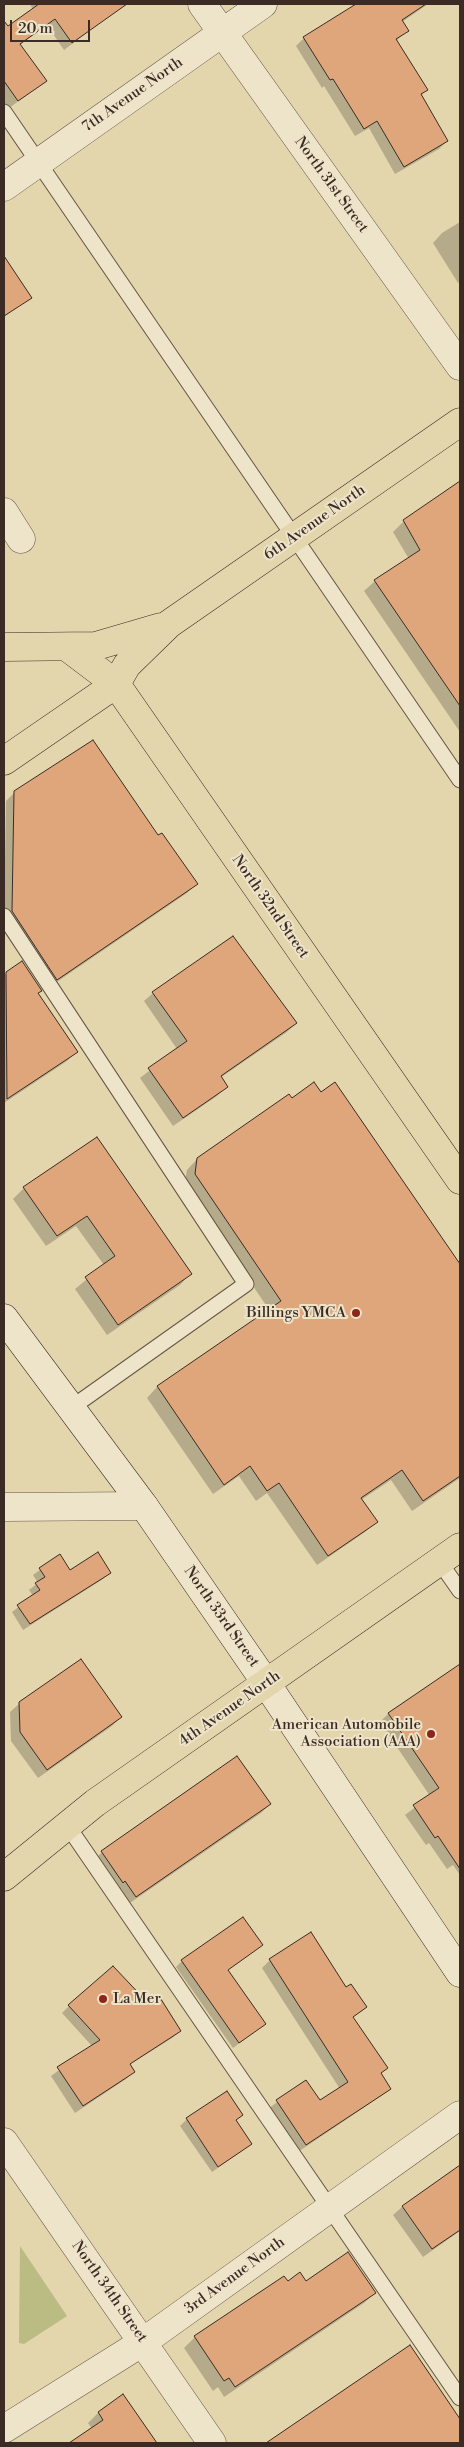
<!DOCTYPE html>
<style>
body{margin:0}
#map{position:relative;width:464px;height:2447px;overflow:hidden;background:#e3d5ac;font-family:"Libre Bodoni",serif}
canvas{display:block}
.frame{position:absolute;inset:0;border:5px solid #3b2b24;pointer-events:none}
.scale{position:absolute;left:10px;top:20px;width:80px;height:22px;box-sizing:border-box;border:2px solid #3b2b24;border-top:0;padding-left:6px;font-size:15px;line-height:18px;white-space:nowrap;color:#3b2b24;-webkit-text-stroke:4px #ede4c9;paint-order:stroke}
</style>
<div id="map">
<canvas width="464" height="2447"></canvas>
<div class="frame"></div>
<div class="scale">20 m</div>
</div>
<script>
const ctx = document.querySelector('canvas').getContext('2d');
ctx.lineJoin = 'round';
function paint(path, color) { ctx.fillStyle = color; ctx.fill(path, 'evenodd'); }
const toPath = rows => new Path2D(rows.map(r => 'M' + r).join(''));
function stroke(path, color, width, dash) { ctx.strokeStyle = color; ctx.lineWidth = width; ctx.lineCap = dash ? 'butt' : 'round'; ctx.setLineDash(dash || []); ctx.stroke(path); }
function drawText(font, color, halo, rows, align = 'center') {
  ctx.font = font + ' "Libre Bodoni",serif'; ctx.lineWidth = 4; ctx.setLineDash([]); ctx.textBaseline = 'middle'; ctx.strokeStyle = halo; ctx.fillStyle = color; for (const [text, x, y, turn = 0] of rows) {
    ctx.save(); ctx.translate(x, y); ctx.rotate((+turn || 0) * Math.PI / 180); ctx.textAlign = isNaN(turn) ? turn : align; if (halo) ctx.strokeText(text, 0, 0); ctx.fillText(text, 0, 0); ctx.restore();
  }
}
paint(toPath([
 [20,2246,67,2316,24,2344,19,2343]
]), '#bbbb84');
paint(toPath([
 [30,4,121,4,122,6,64,50,47,25,20,45,45,81,4,112,4,26,5,25,8,28,33,10],
 [358,4,377,4,382,11,393,4,428,4,402,22,407,31,396,41,426,90,421,96,447,141,439,149,395,174,369,128,355,136,324,86,322,88,296,46,304,38],
 [460,222,460,281,458,283,433,243,442,233],
 [14,274,30,298,4,317,4,281],
 [454,486,460,495,460,732,364,591,375,581,409,559,393,532,404,521],
 [15,792,196,884,187,893,48,988,4,921,6,801],
 [7,973,40,991,37,994,76,1052,67,1061,4,1103,4,976],
 [153,993,296,1023,287,1032,220,1078,226,1087,217,1096,173,1126,140,1078,177,1049,144,1001],
 [335,1084,460,1266,460,1478,412,1511,391,1480,361,1500,376,1521,365,1532,317,1565,267,1493,256,1501,239,1476,213,1494,147,1398,157,1387,270,1311,184,1185,187,1170,198,1158,291,1099,321,1094],
 [96,1139,190,1274,180,1285,107,1335,75,1289,104,1265,76,1226,46,1246,13,1199,24,1188],
 [59,1556,69,1571,109,1573,103,1579,23,1630,12,1612,33,1596,29,1590,38,1583,33,1575],
 [460,1665,460,1875,453,1865,447,1869,429,1843,426,1845,405,1815,430,1796,380,1722,388,1714],
 [20,1703,121,1717,112,1726,38,1778,11,1741,10,1712],
 [270,1804,261,1813,127,1905,93,1861,102,1852],
 [261,1945,227,1971,264,2024,233,2048,176,1967,182,1961],
 [270,1960,345,1989,366,2007,352,2018,380,2074,389,2088,381,2096,298,2152,268,2109,305,2081,320,2102,340,2089,262,1968],
 [147,2005,180,2031,172,2038,129,2065,133,2072,126,2079,75,2113,51,2076,92,2046,62,2013,69,2006],
 [242,2115,235,2121,251,2144,212,2172,180,2126,187,2119],
 [460,2166,460,2231,423,2257,393,2215,402,2207],
 [287,2282,305,2282,375,2293,364,2303,224,2397,218,2387,213,2391,184,2348,195,2337],
 [123,2396,155,2443,71,2443,92,2429,88,2423,98,2413],
 [454,2423,460,2432,460,2443,270,2443,272,2441]
]), '#0003');
const building = toPath([
 [39,4,127,4,72,43,55,19,20,44,47,81,18,101,4,81,4,21,8,26,39,4],
 [356,4,426,4,402,20,409,31,396,39,428,90,421,94,448,141,404,167,377,121,364,129,333,79,330,80,303,37,356,4],
 [4,256,32,298,4,316,4,256],
 [460,481,460,706,374,580,420,550,403,520,460,481],
 [93,740,158,835,162,833,198,884,57,980,12,911,14,791,93,740],
 [233,936,297,1023,221,1076,228,1087,183,1118,148,1068,187,1041,152,992,233,936],
 [22,961,42,991,38,993,78,1052,7,1099,6,972,22,961],
 [314,1082,321,1092,335,1082,460,1264,460,1476,423,1501,402,1470,361,1498,378,1522,328,1556,279,1483,267,1491,250,1466,224,1485,157,1386,281,1301,195,1174,197,1158,289,1094,292,1098,314,1082],
 [97,1137,192,1274,118,1325,85,1277,115,1256,87,1216,57,1236,23,1187,97,1137],
 [98,1552,111,1573,30,1624,17,1605,40,1590,35,1583,45,1577,39,1568,60,1554,70,1570,98,1552],
 [81,1659,122,1717,47,1770,20,1732,19,1702,81,1659],
 [460,1664,460,1869,438,1836,435,1838,413,1805,439,1788,388,1713,460,1664],
 [237,1756,271,1804,136,1897,125,1881,123,1883,101,1851,237,1756],
 [243,1917,263,1945,228,1970,266,2024,239,2043,181,1960,243,1917],
 [311,1932,346,1987,351,1984,367,2007,353,2017,388,2068,381,2073,391,2089,306,2145,276,2100,306,2080,320,2100,348,2082,269,1959,311,1932],
 [113,1966,148,2003,159,1996,181,2031,130,2064,135,2072,83,2106,57,2067,100,2040,68,2005,113,1966],
 [227,2091,243,2115,236,2120,252,2144,218,2167,186,2118,227,2091],
 [460,2165,460,2230,432,2249,402,2206,460,2165],
 [348,2252,376,2293,235,2387,229,2378,224,2381,194,2336,284,2276,288,2281,300,2272,306,2281,348,2252],
 [410,2345,460,2419,460,2443,266,2443,410,2345],
 [123,2394,157,2443,69,2443,103,2420,98,2412,123,2394]
]);
paint(building, '#dfa67c');
stroke(building, '#3b2b24', 1);
const lane = toPath([
 [4,112,460,780],
 [4,916,246,1284,71,1408],
 [439,1561,460,1591],
 [67,1825,460,2398]
]);
const street = toPath([
 [202,4,460,366],
 [4,187,263,4],
 [4,512,21,539],
 [4,1507,144,1506],
 [4,2142,212,2443],
 [4,2429,143,2342,460,2115]
]);
const secondary = toPath([
 [4,1318,144,1506,266,1683,460,1973]
]);
const primary = toPath([
 [4,647,96,646,161,627],
 [67,647,116,684,460,1180],
 [4,761,116,684,127,665,169,624,460,422],
 [4,1877,95,1803,460,1547]
]);
stroke(lane, '#655646', 17);
stroke(street, '#655646', 29);
stroke(secondary, '#3b2b24', 29);
stroke(primary, '#3b2b24', 29);
stroke(lane, '#ede4c9', 15);
stroke(street, '#ede4c9', 28);
stroke(secondary, '#ede4c9', 28);
stroke(primary, '#e3d5ac', 28);
for (const [x, y, r, color] of [
 [356,1313,5,"#8f2418"],
 [431,1734,5,"#8f2418"],
 [103,1999,5,"#8f2418"]
]) { const dot = new Path2D(); dot.arc(x, y, r, 0, 2 * Math.PI); ctx.fillStyle = color; ctx.fill(dot); stroke(dot, '#ede4c9', 2); }
drawText('15px', '#3b2b24', '#ede4c9', [
 ["7th Avenue North",133,95,-35],
 ["North 31st Street",331,185,54],
 ["6th Avenue North",315,523,-35],
 ["North 32nd Street",270,907,55],
 ["North 33rd Street",221,1617,55],
 ["4th Avenue North",230,1709,-35],
 ["3rd Avenue North",235,2276,-36],
 ["North 34th Street",109,2292,55]
]);
drawText('15px', '#3b2b24', '#ede4c9', [
 ["Billings YMCA",346,1313],
 ["American Automobile",421,1725],
 ["Association (AAA)",421,1742],
 ["La Mer",113,1999,"left"]
], 'right');
</script>
